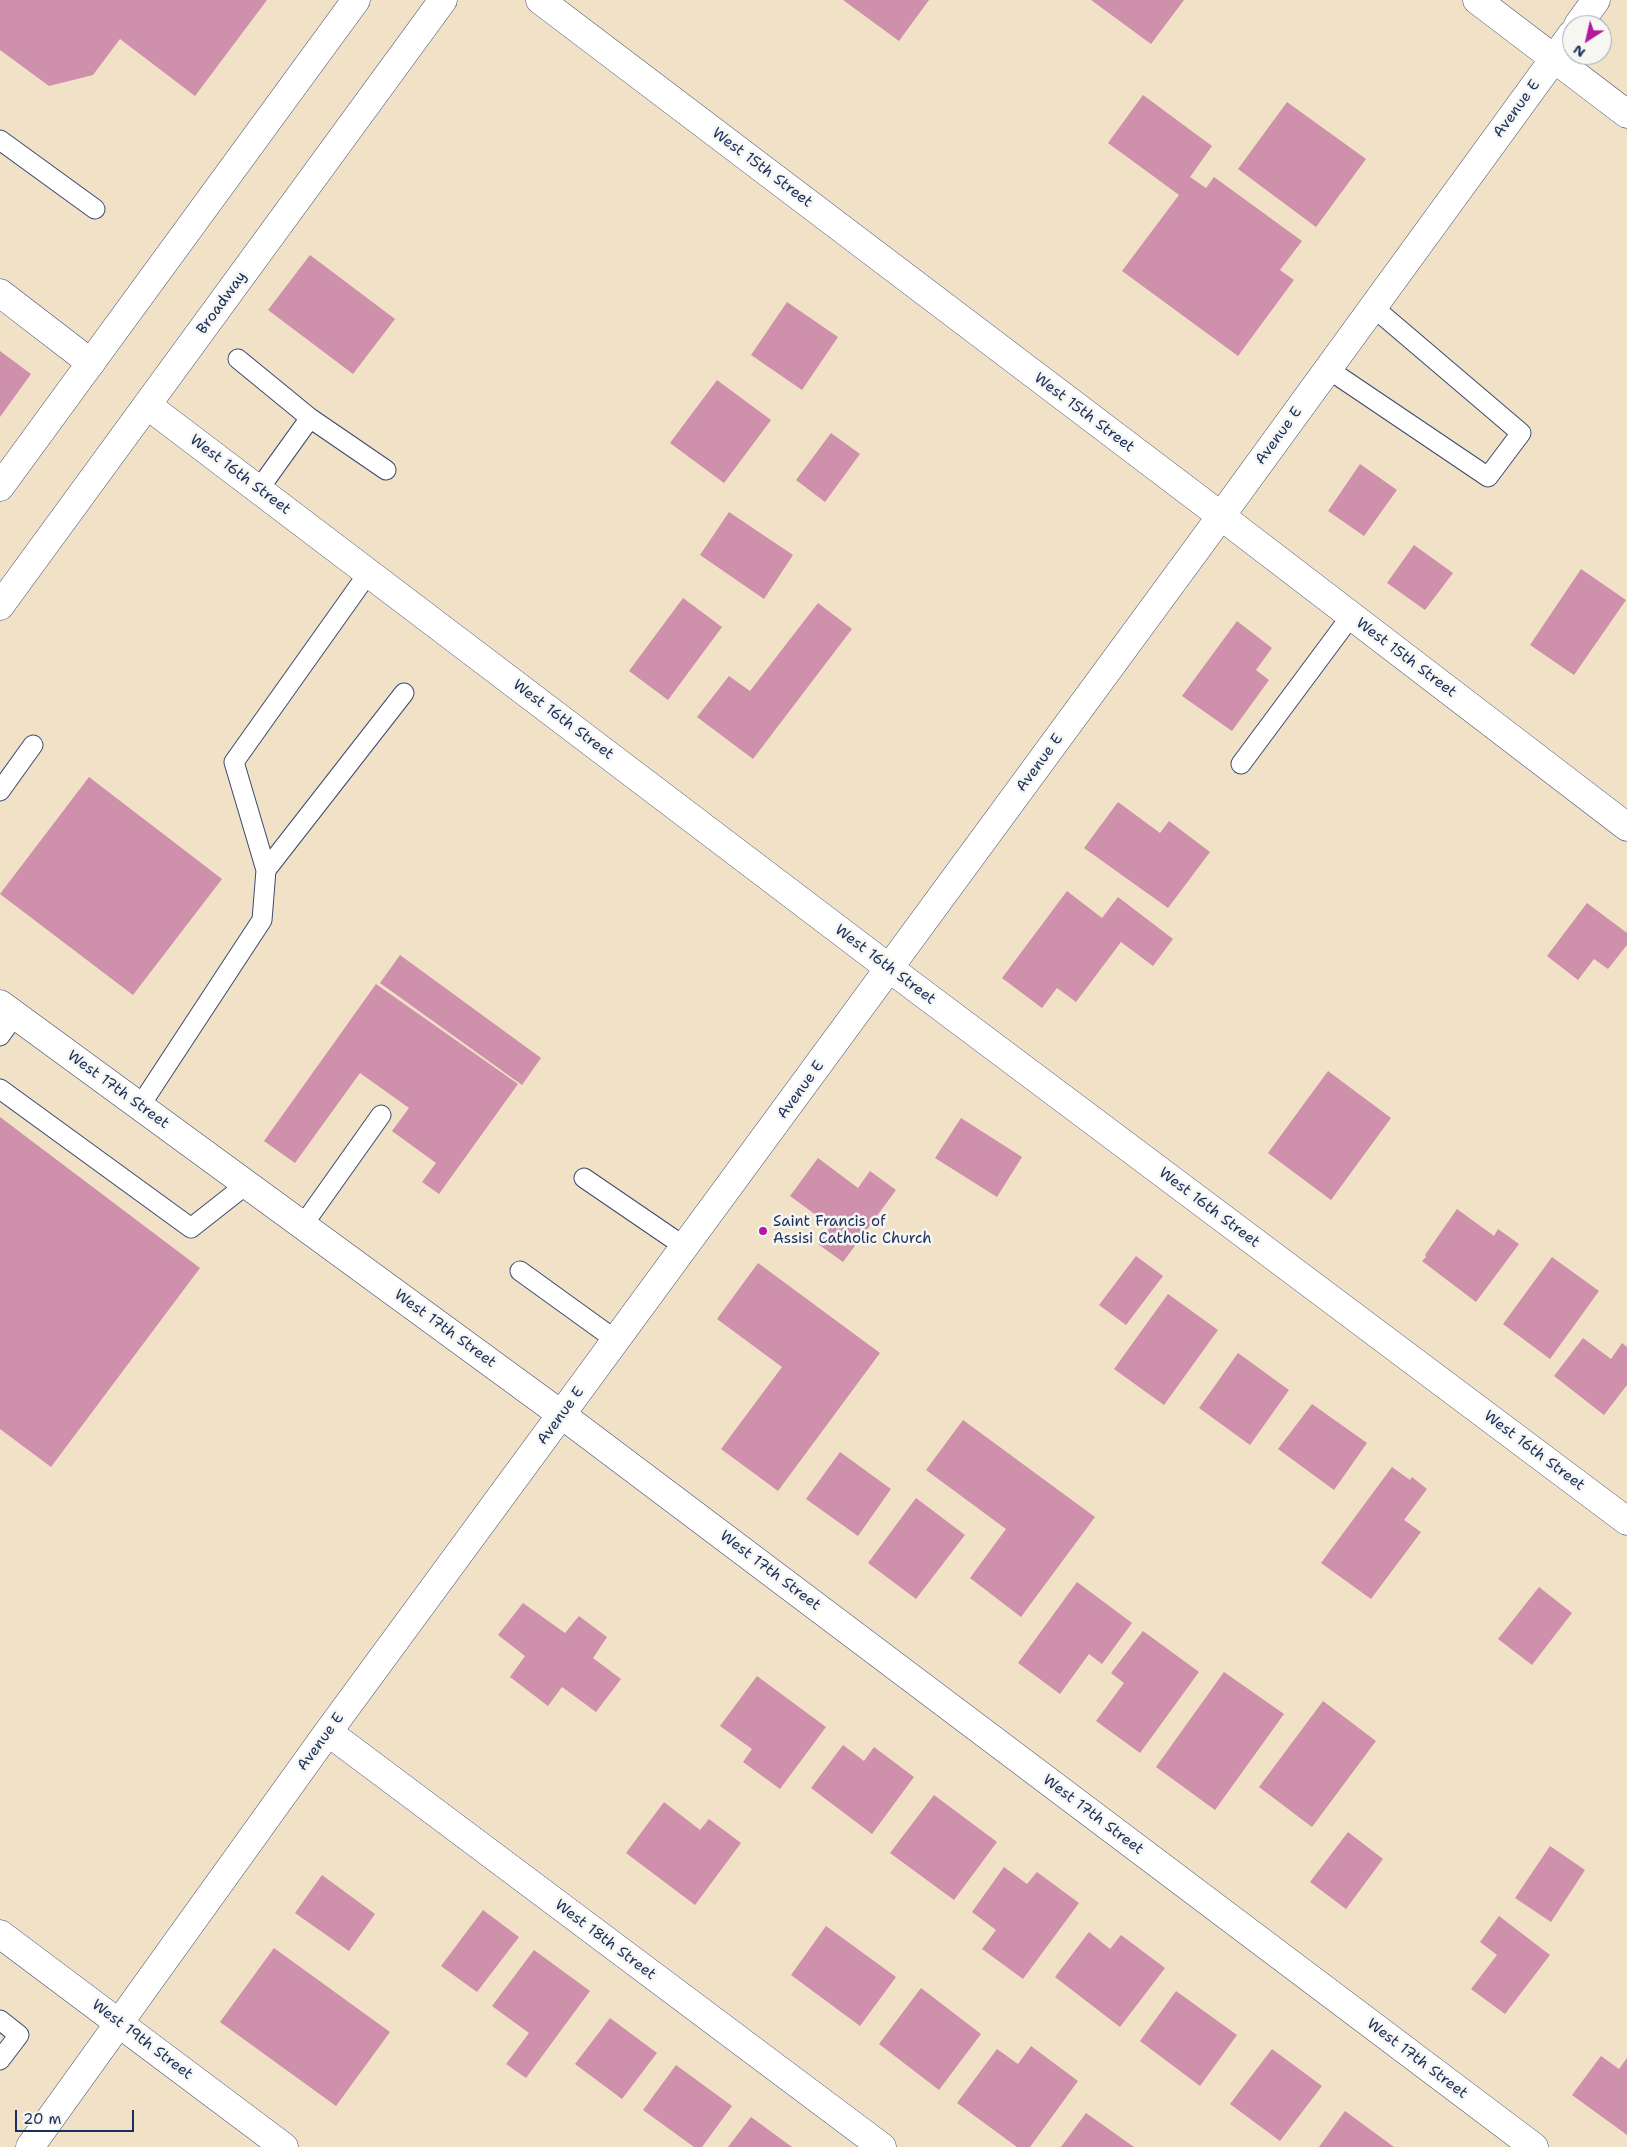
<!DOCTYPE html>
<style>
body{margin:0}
#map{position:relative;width:1627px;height:2147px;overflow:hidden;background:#f1e1c6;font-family:"Shantell Sans",sans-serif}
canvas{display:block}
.north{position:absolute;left:1562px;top:15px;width:50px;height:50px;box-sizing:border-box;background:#f6f6f2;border:1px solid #9ea6b7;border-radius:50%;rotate:215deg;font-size:14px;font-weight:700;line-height:20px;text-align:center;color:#1b2f5e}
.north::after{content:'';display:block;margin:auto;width:18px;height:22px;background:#b5179e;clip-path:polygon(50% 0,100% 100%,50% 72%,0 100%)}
.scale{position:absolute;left:15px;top:2110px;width:119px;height:22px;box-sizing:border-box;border:2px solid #1b2f5e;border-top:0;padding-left:6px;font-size:15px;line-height:18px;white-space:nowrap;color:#1b2f5e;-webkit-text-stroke:4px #f6f6f2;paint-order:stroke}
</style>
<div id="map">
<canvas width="1627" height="2147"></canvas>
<div class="north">N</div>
<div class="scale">20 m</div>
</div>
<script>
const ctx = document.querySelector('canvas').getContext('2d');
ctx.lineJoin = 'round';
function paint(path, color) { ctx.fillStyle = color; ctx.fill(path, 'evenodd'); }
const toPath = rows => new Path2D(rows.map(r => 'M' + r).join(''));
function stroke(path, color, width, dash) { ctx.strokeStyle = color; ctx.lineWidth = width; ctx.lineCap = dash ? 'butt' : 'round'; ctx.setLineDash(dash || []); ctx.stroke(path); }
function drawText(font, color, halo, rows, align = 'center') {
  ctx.font = font + ' "Shantell Sans",sans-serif'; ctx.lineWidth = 5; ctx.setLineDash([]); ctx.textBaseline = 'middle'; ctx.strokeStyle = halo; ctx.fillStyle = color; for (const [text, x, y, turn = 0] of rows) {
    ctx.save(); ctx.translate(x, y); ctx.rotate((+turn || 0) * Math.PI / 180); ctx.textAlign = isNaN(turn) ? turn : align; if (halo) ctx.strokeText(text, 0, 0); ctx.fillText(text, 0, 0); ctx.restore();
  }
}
paint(toPath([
 [0,0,267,0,195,96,120,39,93,75,49,86,0,50],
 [843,0,929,0,899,41],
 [1091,0,1184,0,1151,44],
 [1143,95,1212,146,1190,177,1206,188,1214,177,1302,241,1280,270,1294,280,1238,356,1122,271,1179,195,1108,143],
 [1287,102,1366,159,1316,227,1238,169],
 [310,255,395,319,353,374,268,310],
 [787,302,838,337,802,390,751,355],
 [0,351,31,374,0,417],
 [717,380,771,420,724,483,670,443],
 [831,433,860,454,825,502,796,480],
 [1360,464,1397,490,1364,536,1328,511],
 [729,512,793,555,764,599,700,555],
 [1414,545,1453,573,1425,610,1387,583],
 [1581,569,1626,600,1574,675,1530,645],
 [683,598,722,627,668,700,629,671],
 [818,603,852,629,753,759,697,717,729,676,750,691],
 [1237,621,1272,648,1256,670,1269,680,1232,731,1182,696],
 [89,777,222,879,133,995,0,894],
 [1118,802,1160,833,1169,821,1210,852,1168,908,1084,848],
 [1067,891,1102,918,1118,897,1173,939,1153,966,1121,942,1076,1002,1057,988,1042,1008,1002,978],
 [1587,903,1627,933,1627,945,1608,969,1594,959,1578,980,1547,956],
 [400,955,541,1058,522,1085,380,983],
 [376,984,518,1084,439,1194,422,1182,436,1163,392,1131,409,1108,360,1073,295,1163,264,1141],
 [1328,1071,1391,1118,1331,1200,1268,1153],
 [0,1117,200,1268,51,1467,0,1429],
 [961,1118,1022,1157,997,1197,935,1158],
 [818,1158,858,1188,870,1171,896,1190,843,1262,818,1244,831,1226,790,1196],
 [1457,1209,1494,1236,1498,1229,1519,1244,1476,1302,1422,1261,1426,1257,1425,1255],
 [1136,1256,1163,1276,1126,1325,1099,1305],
 [1552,1257,1599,1291,1550,1359,1503,1324],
 [758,1263,880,1353,778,1491,721,1449,782,1367,717,1319],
 [1168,1294,1218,1330,1164,1405,1114,1369],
 [1583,1338,1611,1359,1622,1343,1627,1347,1627,1385,1604,1415,1554,1376],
 [1238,1353,1289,1390,1250,1445,1199,1408],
 [1312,1404,1367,1443,1334,1490,1278,1449],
 [963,1420,1095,1517,1021,1617,970,1578,1006,1529,926,1470],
 [840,1452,891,1489,858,1536,806,1499],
 [1392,1467,1410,1480,1412,1477,1427,1489,1404,1520,1421,1532,1371,1599,1321,1563],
 [916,1498,965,1535,916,1599,868,1563],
 [1077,1582,1132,1623,1102,1664,1089,1654,1060,1694,1018,1663],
 [1539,1587,1572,1613,1532,1665,1498,1639],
 [523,1603,565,1633,579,1616,607,1637,593,1658,621,1679,596,1712,562,1687,548,1706,510,1677,525,1656,498,1635],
 [1143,1631,1199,1672,1140,1753,1096,1721,1124,1683,1111,1673],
 [1224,1672,1284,1714,1215,1810,1156,1767],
 [757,1676,826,1727,780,1789,743,1762,752,1749,720,1726],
 [1323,1701,1376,1741,1312,1827,1259,1787],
 [843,1745,864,1761,874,1747,914,1777,872,1834,811,1788],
 [934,1795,997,1842,954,1900,890,1853],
 [664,1802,700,1830,709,1819,741,1843,695,1905,626,1853],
 [1348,1832,1383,1859,1346,1909,1310,1882],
 [1550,1846,1585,1870,1551,1922,1515,1898],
 [1004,1867,1027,1884,1037,1872,1079,1903,1023,1979,982,1949,996,1930,972,1912],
 [322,1875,375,1914,349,1951,295,1913],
 [483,1910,519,1937,477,1992,441,1966],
 [1499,1916,1550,1955,1505,2014,1471,1989,1497,1955,1480,1942],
 [826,1926,896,1977,860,2026,791,1975],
 [1089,1932,1110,1949,1121,1935,1165,1968,1120,2027,1055,1977],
 [274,1948,390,2032,336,2106,220,2022],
 [534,1950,590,1991,526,2078,506,2064,529,2033,492,2006],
 [921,1988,981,2034,939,2090,879,2044],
 [1176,1991,1237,2035,1200,2086,1140,2041],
 [610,2018,657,2053,622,2099,575,2064],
 [1031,2046,1078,2081,1030,2147,1017,2147,957,2103,997,2049,1018,2064],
 [1272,2049,1322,2086,1280,2141,1230,2104],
 [1601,2056,1619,2069,1627,2058,1627,2135,1572,2095],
 [676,2065,732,2106,702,2147,694,2147,643,2110],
 [1345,2111,1394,2147,1319,2147],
 [1086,2113,1134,2147,1061,2147],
 [751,2117,792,2147,728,2147]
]), '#cf90ac');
const service = toPath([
 [0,140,95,209],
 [238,359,310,418,386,470],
 [1328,369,1488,477,1521,433,1373,307],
 [259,489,310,418],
 [1241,764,1351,616],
 [0,791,33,745],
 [266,870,234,762,369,572],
 [0,1036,15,1015],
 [0,1089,191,1228,247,1184],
 [140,1106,262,920,266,870,404,693],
 [584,1178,685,1247],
 [303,1225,381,1115],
 [520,1271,617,1341],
 [0,2020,19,2035,0,2060]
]);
const minor = toPath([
 [540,0,1221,516,1627,827],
 [1477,0,1627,114],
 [1578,25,1596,0],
 [0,293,91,363],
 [147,405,889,968,1627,1521],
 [0,1004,562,1415,1534,2147],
 [328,1732,882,2147],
 [0,1934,284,2147],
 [30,2147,328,1732,1221,516,1572,34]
]);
const primary = toPath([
 [0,487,356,0],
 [0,606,443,0]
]);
stroke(service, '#3b4a6e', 21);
stroke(minor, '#3b4a6e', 29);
stroke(primary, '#3b4a6e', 29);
stroke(service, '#fff', 19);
stroke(minor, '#fff', 28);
stroke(primary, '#fff', 28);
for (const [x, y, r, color] of [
 [763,1231,5,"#b5179e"]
]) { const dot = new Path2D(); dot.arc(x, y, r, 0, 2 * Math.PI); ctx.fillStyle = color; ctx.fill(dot); stroke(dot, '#f6f6f2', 2); }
drawText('15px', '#1b2f5e', '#f6f6f2', [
 ["Avenue E",1517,109,-54],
 ["West 15th Street",762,168,37],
 ["Broadway",222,303,-54],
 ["West 15th Street",1084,413,37],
 ["Avenue E",1279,436,-54],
 ["West 16th Street",240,475,37],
 ["West 15th Street",1406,658,37],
 ["West 16th Street",563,720,37],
 ["Avenue E",1040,763,-54],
 ["West 16th Street",885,965,37],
 ["West 17th Street",118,1090,36],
 ["Avenue E",801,1090,-54],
 ["West 16th Street",1209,1208,37],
 ["West 17th Street",445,1329,36],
 ["Avenue E",561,1416,-54],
 ["West 16th Street",1534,1451,37],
 ["West 17th Street",770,1571,37],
 ["Avenue E",321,1742,-54],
 ["West 17th Street",1093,1815,37],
 ["West 18th Street",605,1940,37],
 ["West 19th Street",142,2040,37],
 ["West 17th Street",1417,2059,37]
]);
drawText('15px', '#1b2f5e', '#f6f6f2', [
 ["Saint Francis of",773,1222],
 ["Assisi Catholic Church",773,1239]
], 'left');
</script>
